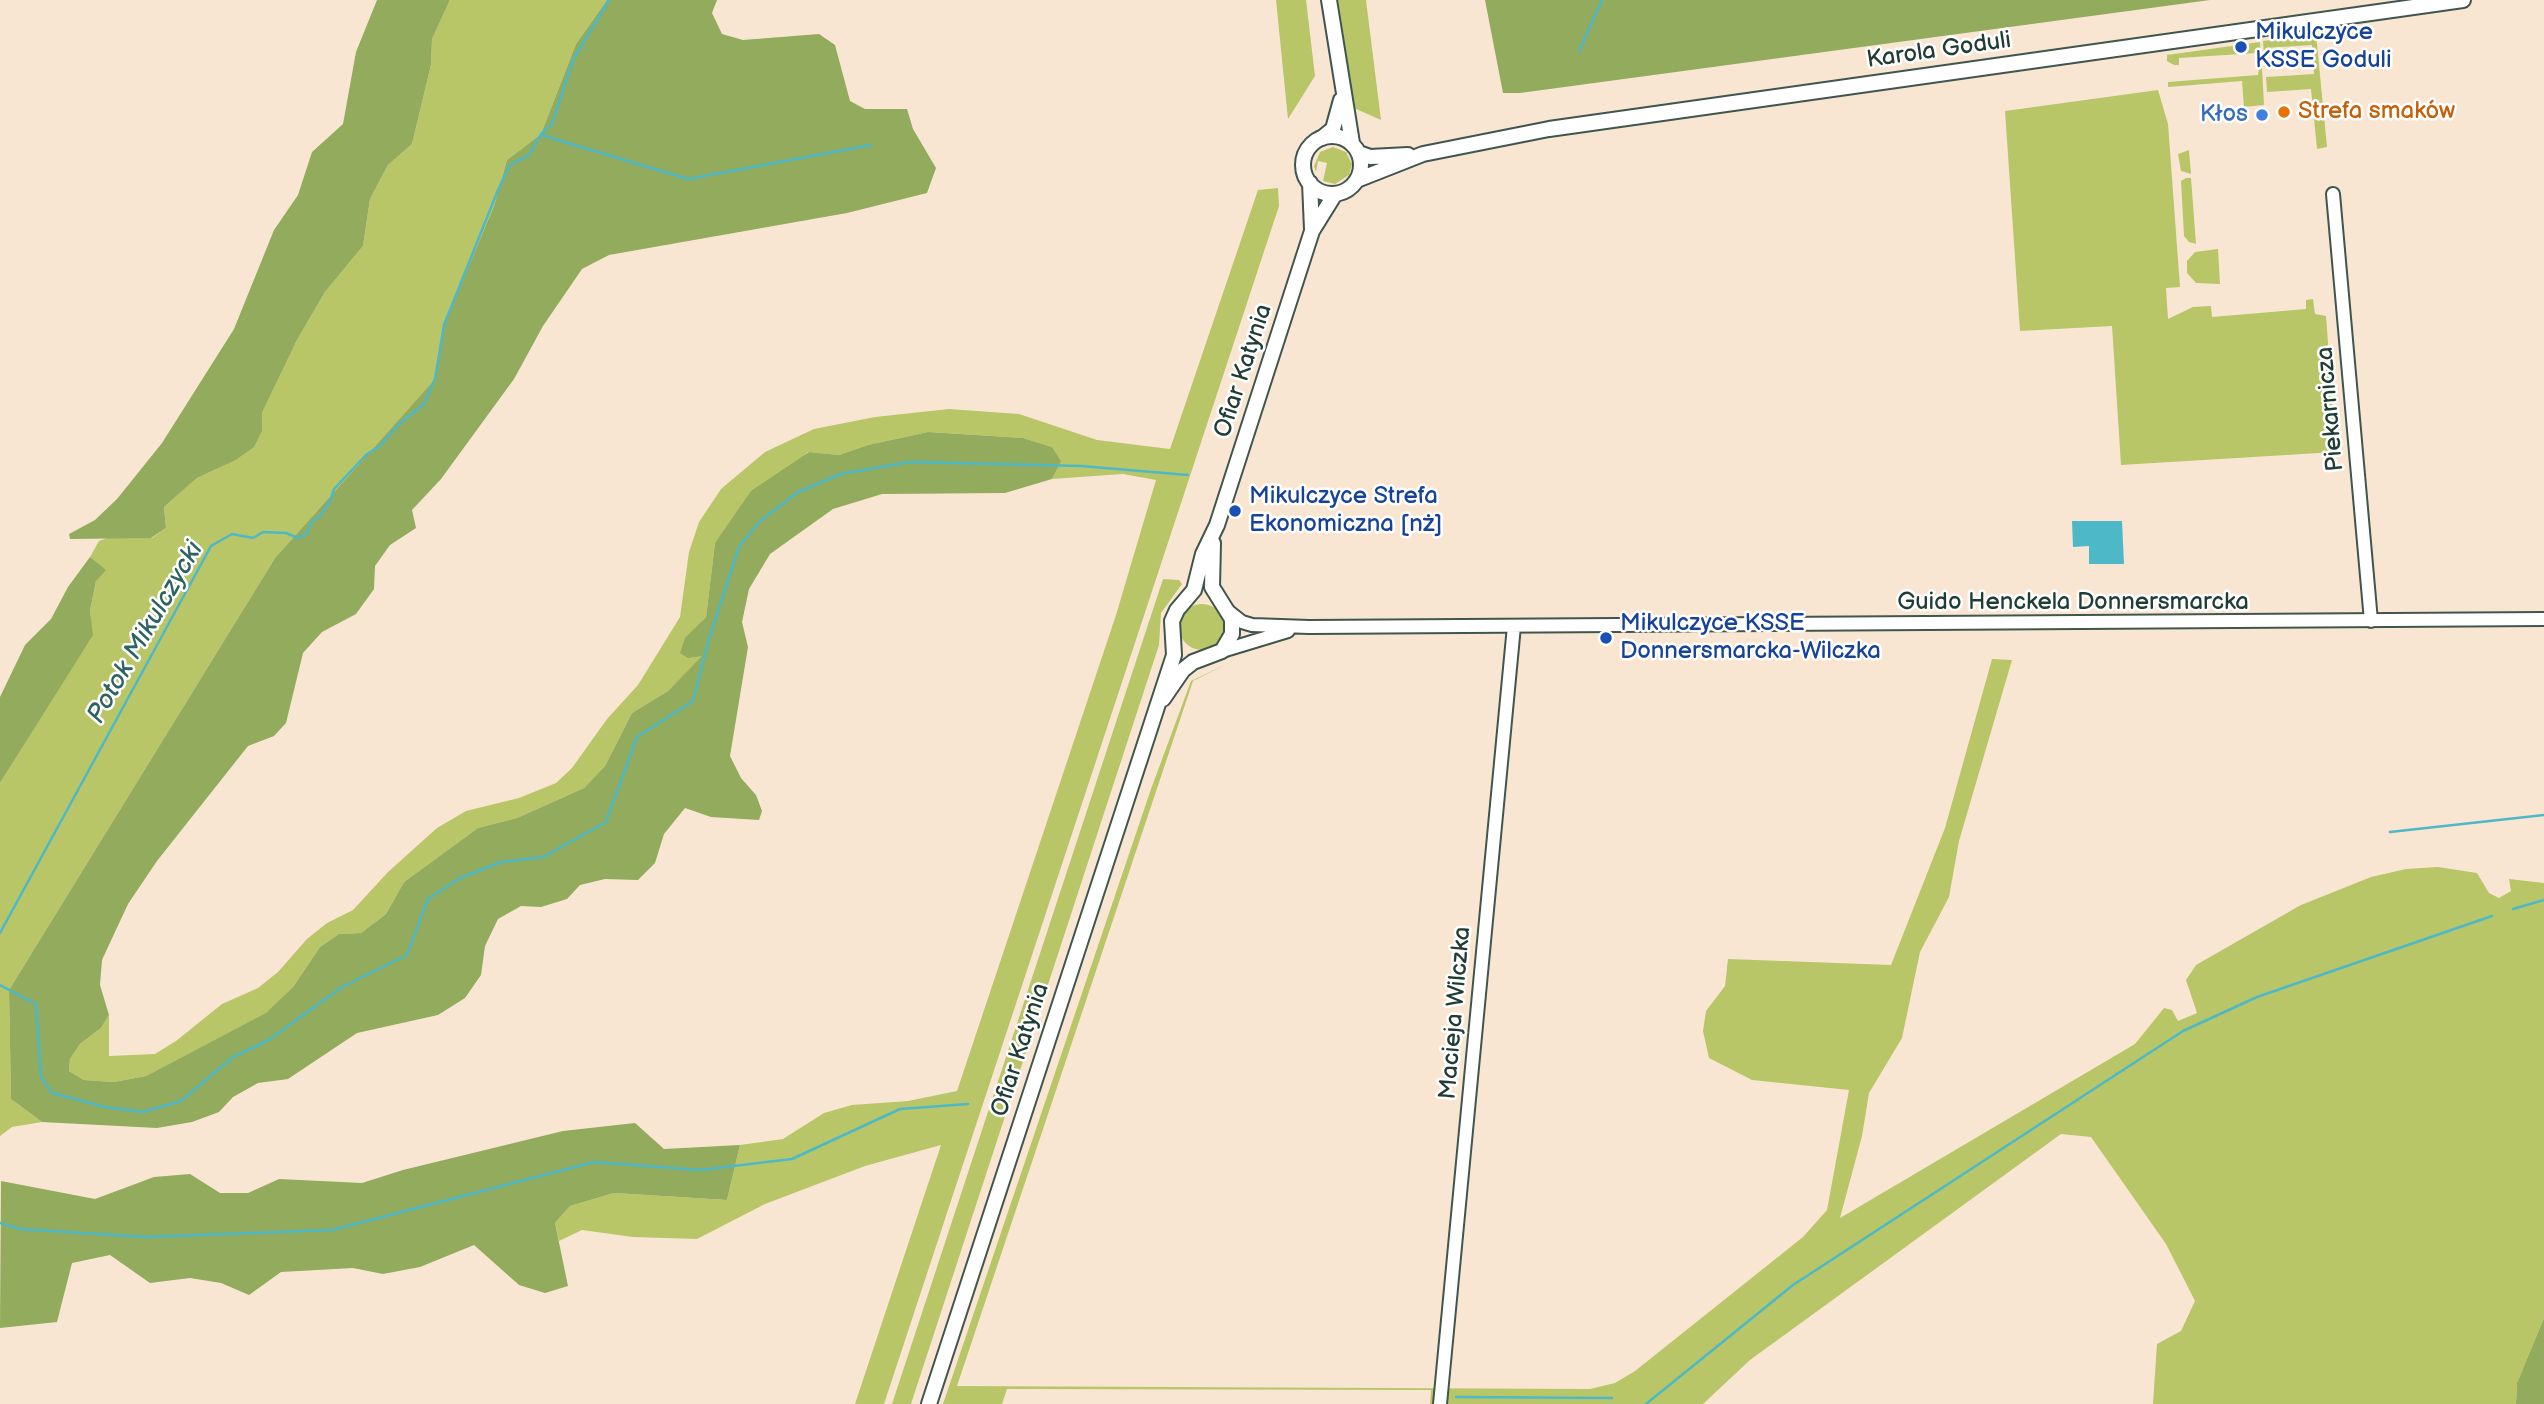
<!DOCTYPE html>
<meta charset="utf-8">
<style>
body{margin:0}
canvas{display:block;background:#f8e6d3}
</style>
<canvas width="2544" height="1404"></canvas>
<script>
const ctx = document.querySelector('canvas').getContext('2d');
ctx.lineJoin = 'round';
function paint(path, color) { ctx.fillStyle = color; ctx.fill(path, 'evenodd'); }
const toPath = rows => new Path2D(rows.map(r => 'M' + r).join(''));
function stroke(path, color, width, dash) { ctx.strokeStyle = color; ctx.lineWidth = width; ctx.lineCap = dash ? 'butt' : 'round'; ctx.setLineDash(dash || []); ctx.stroke(path); }
function drawText(font, color, halo, rows, align = 'center') {
  ctx.font = font + ' "Balsamiq Sans",sans-serif'; ctx.lineWidth = 5; ctx.setLineDash([]); ctx.textBaseline = 'middle'; ctx.strokeStyle = halo; ctx.fillStyle = color; for (const [text, x, y, turn = 0] of rows) {
    ctx.save(); ctx.translate(x, y); ctx.rotate((+turn || 0) * Math.PI / 180); ctx.textAlign = isNaN(turn) ? turn : align; if (halo) ctx.strokeText(text, 0, 0); ctx.fillText(text, 0, 0); ctx.restore();
  }
}
paint(toPath([
 [450,0,607,0,576,44,541,134,507,160,494,206,444,325,435,379,275,558,9,990,11,1099,42,1122,12,1127,0,1136,0,783,92,635,90,611,96,581,96,563,90,557,99,541,110,537,152,538,166,528,164,507,197,478,234,461,262,431,262,413,297,340,325,292,363,246,370,199,388,165,412,144,431,65,432,39],
 [1276,0,1306,0,1315,76,1288,119],
 [1338,0,1366,0,1381,120,1354,108],
 [2316,34,2327,147,2317,149,2311,89,2267,92,2266,77,2314,74,2312,45,2266,48,2264,57,2263,41],
 [2260,42,2261,60,2257,53,2179,58,2179,65,2174,65,2167,61,2167,55],
 [2259,68,2262,68,2264,105,2244,107,2242,81,2168,87,2168,82,2258,75],
 [2158,90,2168,124,2180,287,2166,288,2168,319,2193,307,2211,306,2212,317,2306,309,2306,300,2313,299,2315,314,2326,316,2336,452,2121,465,2112,326,2020,331,2005,111],
 [1333,147,1346,152,1352,164,1349,175,1335,184,1323,181,1327,163,1318,161,1316,172,1314,166,1320,152],
 [2189,150,2191,174,2181,171,2178,154],
 [2186,178,2191,178,2196,244,2189,242,2184,236,2181,181],
 [1278,188,1279,206,884,1404,855,1404,941,1145,865,1166,765,1204,697,1239,633,1237,582,1230,559,1241,555,1223,570,1206,614,1193,727,1200,740,1145,783,1139,824,1113,852,1105,908,1101,957,1091,1116,615,1156,480,1123,474,1052,479,1060,461,1052,447,1023,438,928,432,868,445,839,455,808,452,715,543,706,617,686,638,704,655,668,691,632,713,605,766,584,788,517,818,478,828,404,882,386,914,361,933,339,934,320,947,293,987,267,1013,146,1076,114,1082,84,1080,69,1071,70,1059,80,1044,101,1028,109,1015,109,1056,155,1054,176,1041,222,1004,258,988,278,972,307,939,327,923,353,910,388,872,437,828,466,811,519,798,556,783,572,768,607,719,638,685,680,617,689,552,699,522,721,489,765,452,814,429,875,417,949,409,1019,414,1097,440,1170,449,1258,190],
 [2218,249,2220,284,2196,283,2187,273,2187,261,2195,252],
 [1163,579,1179,580,1182,584,1161,613,1159,645,911,1404,892,1404],
 '1179 627a23 23 0 1 1 46 0a23 23 0 1 1-46 0Z',
 [1992,659,2012,660,1959,841,1949,897,1920,952,1902,1038,1869,1093,1862,1136,1840,1218,2135,1044,2164,1008,2172,1010,2178,1021,2197,1013,2186,980,2196,965,2301,905,2371,877,2406,869,2438,867,2477,873,2489,893,2499,898,2511,891,2509,879,2544,883,2544,1318,2517,1383,2516,1404,2153,1404,2157,1344,2181,1331,2195,1301,2166,1244,2091,1137,2061,1134,1750,1360,1703,1404,1430,1404,1431,1390,1007,1389,1002,1404,943,1404,1151,789,1191,681,1229,663,1193,681,957,1386,1590,1389,1615,1383,1635,1371,1803,1237,1827,1210,1849,1090,1752,1080,1709,1058,1703,1031,1706,1011,1725,986,1728,959,1891,965,1945,828]
]), '#b8c668');
paint(toPath([
 [377,0,450,0,432,39,431,65,412,144,388,165,370,199,363,246,325,292,297,340,262,413,262,431,254,447,234,461,197,478,164,507,166,528,151,538,70,539,69,534,95,520,117,499,162,443,234,329,274,230,298,195,312,152,343,124,356,52],
 [607,0,717,0,712,13,722,34,743,40,819,34,835,45,850,101,865,109,907,109,913,129,936,168,927,193,847,213,609,255,582,269,543,326,514,379,441,479,412,510,416,528,390,545,375,566,374,589,356,614,322,632,303,653,286,723,274,736,248,746,157,861,128,904,102,960,100,985,109,1015,101,1028,80,1044,70,1059,69,1071,84,1080,114,1082,146,1076,266,1013,293,987,320,947,339,934,361,933,386,914,404,882,478,828,517,818,584,788,605,766,632,713,668,691,702,656,688,658,680,653,685,638,706,617,715,543,751,491,809,452,839,455,868,445,928,432,1023,438,1052,447,1061,461,1052,479,1005,493,882,494,833,509,770,554,749,589,742,622,748,647,730,756,741,778,756,795,762,811,759,820,711,817,685,808,664,834,655,863,638,880,605,879,580,885,567,899,541,907,521,906,498,919,485,946,481,975,465,998,438,1015,357,1033,288,1079,258,1083,233,1097,219,1112,192,1122,157,1128,42,1122,11,1099,9,990,275,558,435,379,444,325,494,206,507,160,541,134,576,44],
 [1485,0,2210,0,1520,93,1503,93],
 [90,557,106,570,96,581,90,611,93,635,0,783,0,697,25,645,51,619,68,587],
 [635,1123,664,1149,740,1145,727,1200,614,1193,570,1206,555,1223,568,1286,545,1293,519,1285,474,1245,420,1267,383,1274,353,1268,281,1272,249,1295,221,1283,190,1278,150,1283,110,1255,72,1263,57,1322,0,1328,1,1181,95,1199,154,1177,190,1174,220,1193,248,1193,279,1179,362,1183,403,1170,563,1131],
 [2544,1318,2544,1404,2516,1404,2517,1383]
]), '#92ab5c');
paint(toPath([
 [2072,521,2122,521,2124,564,2089,564,2089,546,2073,547]
]), '#4cb8c8');
stroke(toPath([
 [1579,51,1602,0],
 [541,135,688,179,871,145],
 [2390,832,2544,815],
 [2513,909,2544,900],
 [0,933,211,546,232,534,253,538,263,532,286,533,298,538,306,534,313,520,320,516,330,501,334,489,367,454,380,446,400,423,424,404,435,379,444,325,498,190,510,165,529,155,541,134,552,124,573,60,609,0],
 [0,985,36,1004,41,1077,52,1093,105,1107,143,1112,181,1101,233,1057,267,1041,342,987,407,955,428,899,460,878,501,862,543,857,606,822,637,737,693,701,708,642,739,547,759,522,798,492,841,474,910,462,1081,466,1188,475],
 [0,1223,20,1229,145,1237,332,1230,594,1162,700,1170,792,1159,900,1109,968,1104],
 [1456,1397,1612,1398],
 [1646,1404,1793,1285,2183,1031,2257,997,2492,916]
]), '#4cb8c8', 2.5);
const minor = toPath([
 [2333,194,2371,621],
 [1228,611,1242,622,1252,625,1309,627,2544,619],
 [1222,651,1288,631],
 [1440,1404,1514,626]
]);
const tertiary = toPath([
 [1329,0,1352,143],
 '1303 165a29 29 0 1 1 58 0a29 29 0 1 1-58 0Z',
 [1322,138,1333,129,1341,100],
 [1359,153,1370,157,1408,155],
 [1357,180,1423,154,1549,129,2463,0],
 [1310,183,1312,229],
 [1163,699,1183,670,1193,662,1222,651,1232,634,1232,619,1212,587,1213,543],
 [929,1404,1174,655,1172,621,1177,610,1194,590,1203,554,1217,525,1312,231,1335,194]
]);
stroke(minor, '#40564c', 16);
stroke(tertiary, '#40564c', 18);
stroke(minor, '#fff', 12);
stroke(tertiary, '#fff', 14);
for (const [x, y, r, color] of [
 [2241,47,7,"#1a4fb4"],
 [2284,112,7,"#e8710a"],
 [2262,115,7,"#3f7fe0"],
 [1235,511,7,"#1a4fb4"],
 [1606,638,7,"#1a4fb4"]
]) { const dot = new Path2D(); dot.arc(x, y, r, 0, 2 * Math.PI); ctx.fillStyle = color; ctx.fill(dot); stroke(dot, '#fff', 2.5); }
drawText('24px', '#164399', '#fff', [
 ["Mikulczyce",2255,33],
 ["KSSE Goduli",2255,61],
 ["Mikulczyce Strefa",1249,497],
 ["Ekonomiczna [nż]",1249,525],
 ["Mikulczyce KSSE",1620,624],
 ["Donnersmarcka-Wilczka",1620,652]
], 'left');
drawText('24px', '#1f3d34', '#fff', [
 ["Karola Goduli",1939,51,-8],
 ["Ofiar Katynia",1244,371,-72],
 ["Piekarnicza",2331,409,-95],
 ["Guido Henckela Donnersmarcka",2073,603],
 ["Macieja Wilczka",1456,1013,-85],
 ["Ofiar Katynia",1021,1050,-72]
]);
drawText('24px', '#c56008', '#fff', [
 ["Strefa smaków",2298,112]
], 'left');
drawText('24px', '#366cbe', '#fff', [
 ["Kłos",2248,115]
], 'right');
drawText('italic 26px', '#2c6260', '#fff', [
 ["Potok Mikulczycki",146,633,-60]
]);
</script>
